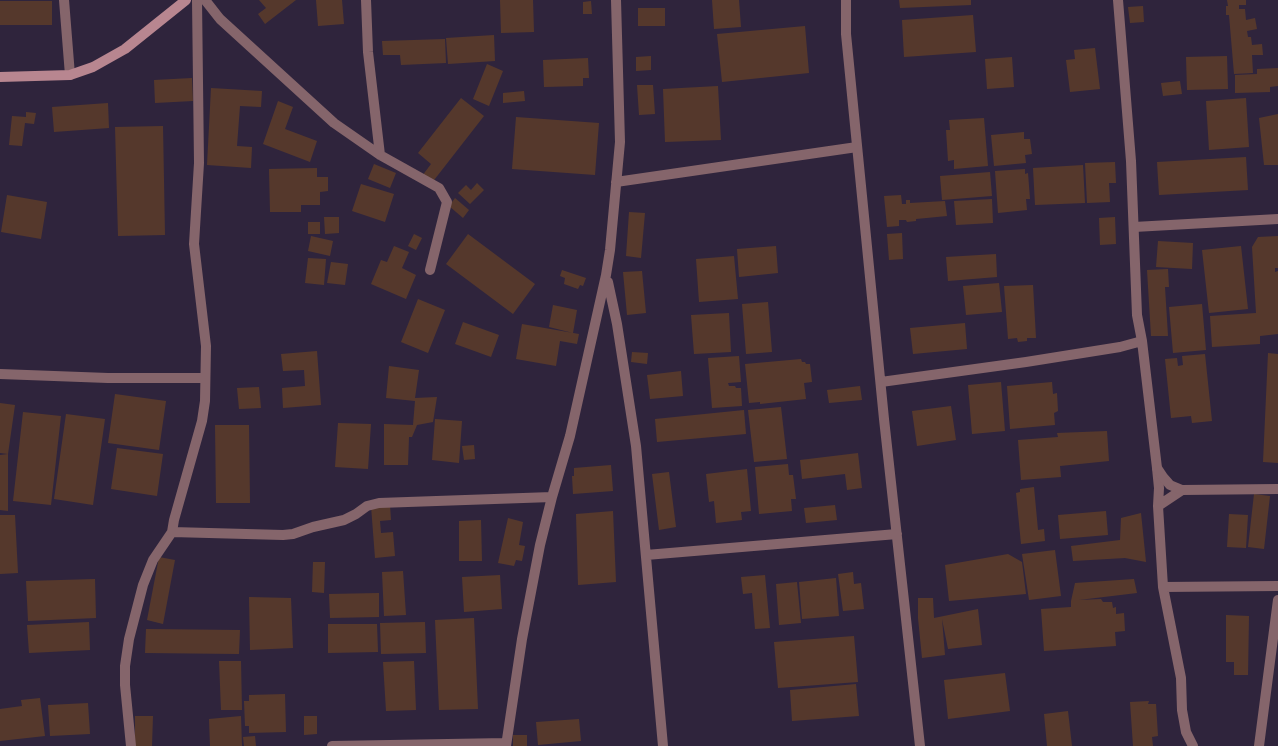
<!DOCTYPE html>
<style>
body{margin:0}
canvas{display:block;background:#2f243c}
</style>
<canvas width="1278" height="746"></canvas>
<script>
const ctx = document.querySelector('canvas').getContext('2d');
ctx.lineJoin = 'round';
function paint(path, color) { ctx.fillStyle = color; ctx.fill(path, 'evenodd'); }
const toPath = rows => new Path2D(rows.map(r => 'M' + r).join(''));
function stroke(path, color, width, dash) { ctx.strokeStyle = color; ctx.lineWidth = width; ctx.lineCap = dash ? 'butt' : 'round'; ctx.setLineDash(dash || []); ctx.stroke(path); }
paint(toPath([
 [259,0,296,0,265,24,258,14,266,8],
 [316,0,342,0,344,24,318,26],
 [500,0,533,0,534,32,501,33],
 [712,0,739,0,741,27,714,29],
 [899,0,971,0,971,5,900,8],
 [1227,0,1246,0,1246,5,1239,5,1239,9,1245,9,1246,20,1255,18,1257,29,1247,31,1248,37,1251,37,1252,45,1262,44,1263,55,1252,55,1253,73,1234,74,1229,15,1226,15,1226,6,1228,6],
 [0,1,52,1,52,25,0,25],
 [591,1,592,14,583,14,583,2],
 [1143,6,1144,22,1130,23,1128,7],
 [638,8,665,8,665,26,638,26],
 [973,15,976,52,904,57,902,20],
 [805,26,809,73,722,82,717,34],
 [494,35,495,61,448,64,446,38],
 [445,39,446,63,401,65,400,55,383,55,382,41],
 [1095,48,1100,89,1070,92,1066,60,1075,59,1074,50],
 [651,56,651,70,636,71,636,57],
 [1227,56,1228,89,1187,90,1186,57],
 [1012,57,1014,87,987,89,985,59],
 [588,58,589,78,583,78,583,86,544,87,543,60],
 [487,64,503,71,489,106,473,99],
 [1278,68,1278,86,1270,87,1270,92,1235,93,1235,75,1257,74,1257,69],
 [192,78,193,101,155,103,154,80],
 [1180,81,1182,94,1163,96,1161,83],
 [637,85,653,85,655,114,639,115],
 [718,86,721,140,665,142,663,89],
 [211,88,262,91,261,107,240,106,237,146,252,147,251,168,207,165],
 [524,91,525,101,503,103,503,93],
 [461,98,484,116,431,184,422,176,431,164,418,153],
 [1246,98,1249,147,1209,150,1206,101],
 [278,101,293,107,285,129,317,141,310,162,263,144],
 [108,103,109,128,54,132,52,107],
 [26,112,36,113,34,124,25,123,22,146,9,145,12,116,26,117],
 [1278,114,1278,165,1264,165,1259,118],
 [516,117,599,123,595,175,512,169],
 [984,118,988,166,954,169,954,160,948,161,946,130,950,130,949,120],
 [163,126,165,235,118,236,115,127],
 [1024,132,1024,139,1030,139,1032,154,1025,155,1026,163,994,166,991,135],
 [1246,157,1248,190,1159,195,1157,162],
 [1115,162,1116,183,1109,183,1110,202,1087,203,1085,163],
 [374,164,396,173,390,188,368,179],
 [1083,165,1085,203,1035,205,1033,168],
 [317,168,317,177,328,177,328,191,320,192,320,205,301,205,301,212,270,212,269,169],
 [1025,169,1025,174,1028,173,1030,199,1026,199,1027,210,998,213,995,171],
 [990,172,992,196,942,200,940,176],
 [477,183,484,190,470,204,458,193,466,185,471,190],
 [361,184,394,194,385,222,352,211],
 [7,195,47,202,41,239,1,232],
 [901,195,902,204,906,204,906,200,910,200,910,203,945,201,947,216,916,219,916,221,907,222,906,220,899,220,899,226,887,227,884,196],
 [455,198,469,210,463,218,449,206],
 [992,199,993,223,956,225,954,201],
 [629,212,645,213,641,258,626,256],
 [324,217,339,217,339,233,325,234],
 [1115,217,1116,244,1100,245,1099,218],
 [308,222,320,222,320,234,308,234],
 [902,233,903,259,889,260,887,234],
 [414,234,422,238,416,250,408,246],
 [468,234,535,284,513,314,446,264],
 [311,236,333,241,330,256,308,251],
 [1278,236,1278,268,1275,268,1275,272,1278,271,1278,334,1260,336,1260,344,1212,347,1210,316,1256,313,1252,247,1258,237],
 [1158,241,1193,243,1192,269,1156,267],
 [394,246,409,252,402,268,416,275,406,299,371,284,381,260,387,262],
 [776,246,778,273,739,277,737,249],
 [1241,246,1248,309,1209,313,1202,250],
 [996,254,997,277,948,281,946,257],
 [734,256,738,299,699,302,696,259],
 [308,258,326,259,324,285,305,283],
 [331,262,348,264,345,285,327,283],
 [1168,269,1169,287,1165,287,1168,336,1151,336,1147,270],
 [562,270,586,278,583,286,580,285,578,289,564,284,565,278,560,276],
 [642,271,646,313,627,315,623,272],
 [999,283,1002,312,966,315,963,286],
 [1033,285,1036,338,1027,338,1027,341,1018,342,1017,338,1008,339,1004,286],
 [418,299,445,310,428,353,401,342],
 [768,302,772,352,746,354,742,304],
 [1202,304,1206,350,1173,353,1169,307],
 [553,305,577,310,573,333,549,327],
 [729,313,731,352,694,354,691,315],
 [463,322,499,335,491,357,455,344],
 [965,323,967,349,913,354,910,328],
 [522,324,579,334,577,344,560,341,556,366,516,359],
 [317,351,321,405,283,408,282,388,305,386,304,370,283,371,281,354],
 [632,352,648,353,647,364,631,362],
 [1268,353,1278,354,1278,463,1263,462],
 [1205,354,1212,421,1192,423,1191,416,1171,418,1165,359,1177,358,1178,366,1183,365,1182,356],
 [739,356,741,382,728,383,729,386,735,386,736,388,741,388,742,406,712,408,708,358],
 [801,359,802,362,805,362,806,364,810,364,812,382,804,383,806,399,760,404,760,402,749,403,745,364],
 [389,366,419,370,415,398,437,397,433,422,417,425,412,437,409,437,408,465,384,465,384,424,413,425,415,401,386,398],
 [681,371,683,396,650,399,647,375],
 [1001,382,1005,431,972,434,968,385],
 [1052,382,1053,394,1057,393,1058,411,1054,413,1055,425,1010,429,1007,386],
 [860,386,862,400,829,403,827,390],
 [259,387,261,408,239,409,237,388],
 [115,394,166,401,159,450,108,443],
 [0,403,15,405,8,454,8,511,0,510,0,455,8,454,0,453],
 [951,406,956,440,917,446,912,411],
 [781,407,787,459,754,462,748,410],
 [744,410,746,434,657,442,655,419],
 [23,412,61,416,51,505,13,501],
 [66,414,105,419,93,505,54,499],
 [435,419,462,421,459,463,432,460],
 [338,423,371,424,368,469,335,467],
 [215,425,249,425,250,503,216,503],
 [1107,431,1109,461,1060,466,1061,477,1021,480,1018,440,1058,437,1057,433],
 [474,445,475,459,464,460,462,446],
 [117,448,163,454,157,496,111,489],
 [858,453,862,488,847,490,845,474,802,479,800,460],
 [788,464,789,475,793,475,796,499,791,499,792,511,759,514,755,467],
 [611,465,613,491,573,494,572,476,574,476,574,468],
 [747,469,751,511,741,512,742,520,716,523,714,501,709,502,706,474],
 [669,472,676,527,659,530,652,474],
 [1034,487,1038,530,1044,529,1045,541,1021,544,1016,493,1020,492,1020,489],
 [1254,494,1270,496,1264,549,1248,547],
 [390,505,391,520,380,521,381,533,393,532,395,556,375,558,371,506],
 [835,505,837,520,806,523,804,508],
 [613,511,616,582,578,585,576,514],
 [1106,511,1108,535,1060,539,1058,515],
 [1141,513,1146,562,1125,558,1073,561,1071,546,1120,540,1121,518],
 [1229,514,1248,515,1246,548,1227,547],
 [0,515,15,515,18,573,0,574],
 [508,518,523,522,519,545,525,546,522,561,516,560,514,566,498,563],
 [481,520,482,561,459,561,459,521],
 [1055,550,1061,596,1029,600,1022,554],
 [1008,554,1022,562,1026,594,949,601,945,565],
 [159,557,175,560,163,624,147,620],
 [313,562,325,562,324,593,312,592],
 [403,571,406,615,384,616,382,572],
 [853,572,854,584,861,583,864,609,843,611,838,574],
 [500,575,502,609,464,612,462,577],
 [765,575,770,628,755,629,752,593,743,594,741,577],
 [836,578,839,616,802,619,799,582],
 [95,579,96,618,28,621,26,581],
 [1134,579,1137,593,1079,600,1101,599,1103,602,1112,602,1113,608,1116,607,1116,614,1124,613,1125,631,1115,632,1116,646,1044,651,1041,609,1071,607,1071,601,1075,583],
 [797,582,801,623,779,625,776,584],
 [379,593,379,617,330,618,329,594],
 [249,597,291,598,293,648,250,650],
 [918,598,933,598,934,618,978,609,982,645,948,649,942,619,945,655,922,658,918,618],
 [1226,615,1249,616,1248,675,1234,675,1234,662,1226,662],
 [474,618,478,709,439,710,435,620],
 [89,622,90,650,29,653,27,625],
 [425,622,426,653,381,654,380,623],
 [328,624,377,624,378,652,328,653],
 [146,629,240,630,239,654,145,653],
 [854,636,858,682,778,688,774,642],
 [219,661,241,661,242,710,221,710],
 [414,661,416,710,386,711,383,662],
 [1005,673,1010,711,948,719,944,680],
 [856,684,859,716,792,721,790,690],
 [285,694,286,732,249,733,249,726,245,726,244,701,249,701,249,695],
 [40,698,45,736,0,741,0,709,22,706,21,700],
 [1149,701,1148,704,1156,704,1158,736,1152,737,1153,746,1133,746,1130,702],
 [88,703,90,734,50,736,48,705],
 [1068,711,1072,746,1047,746,1044,714],
 [135,716,153,716,152,746,135,746],
 [241,716,242,746,210,746,209,719],
 [304,716,317,716,317,734,304,735],
 [579,719,581,741,538,745,536,722],
 [513,735,527,735,527,746,513,746],
 [255,736,256,746,244,746,243,737]
]), '#55382c');
stroke(toPath([
 [1157,468,1159,488,1158,506,1163,587,1181,678,1182,710,1186,732,1193,746],
 [1158,506,1182,490],
 [1163,587,1278,586],
 [1259,746,1278,600]
]), '#85656b', 10);
stroke(toPath([
 [64,0,70,75],
 [205,0,220,19,334,123,380,155,439,188,447,202,430,270],
 [366,0,368,52,380,155],
 [846,0,846,34,884,419,920,746],
 [1118,0,1131,161,1137,315,1142,341,1157,468,1163,477,1170,485,1182,490,1278,489],
 [616,182,857,147],
 [1134,227,1278,219],
 [608,282,617,324,636,446,663,746],
 [0,374,108,378,205,378],
 [881,382,1026,362,1120,347,1142,341],
 [172,532,283,535,293,534,313,527,344,520,356,514,367,506,379,503,552,497],
 [646,555,897,534],
 [131,746,125,685,125,666,129,639,143,585,153,560,172,532,174,520,202,421,205,401,206,346,194,244,199,163,197,0],
 [332,746,506,743],
 [506,746,522,639,540,545,552,497,570,436,606,275,610,250,620,142,616,0]
]), '#85656b', 10);
stroke(toPath([
 [0,77,70,75,93,67,125,49,186,0]
]), '#b88690', 10);
</script>
